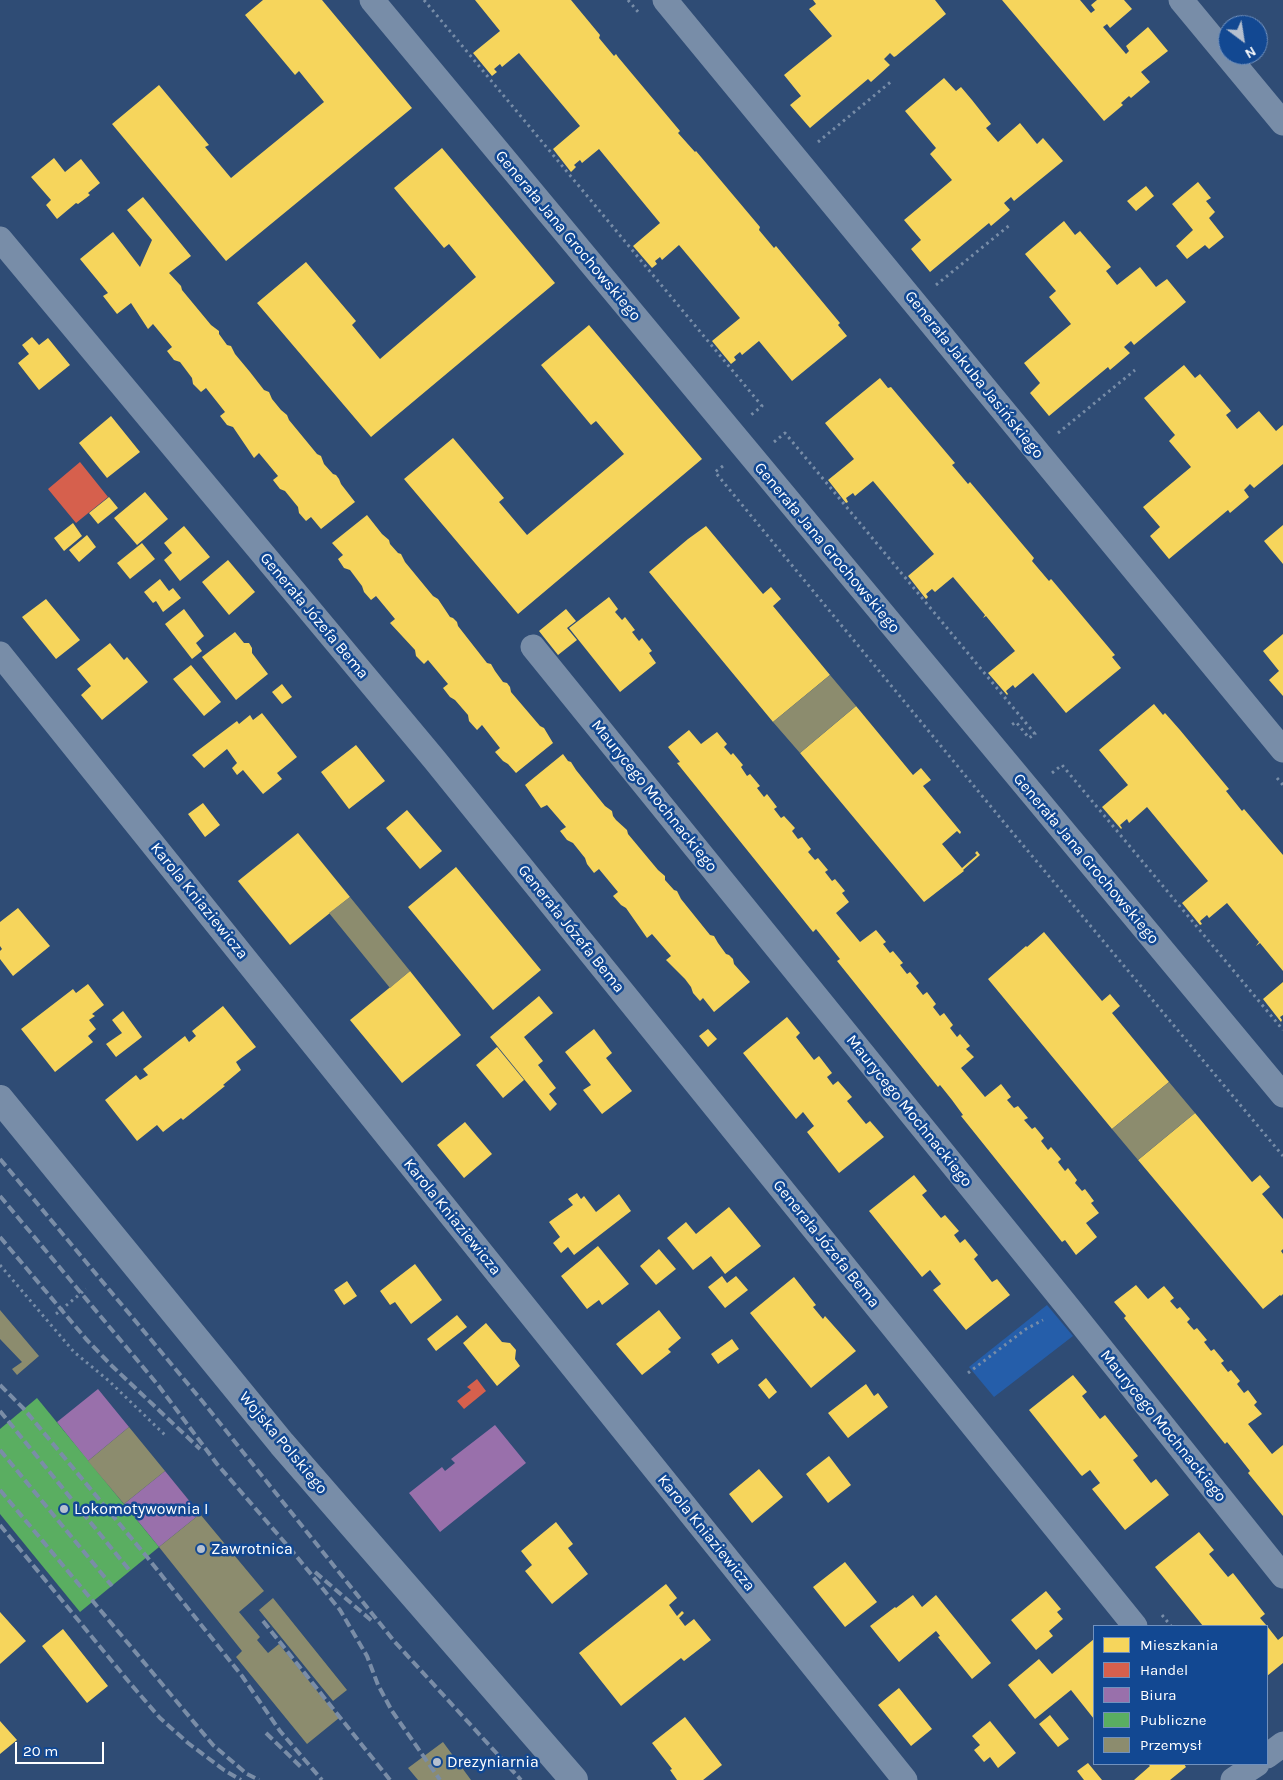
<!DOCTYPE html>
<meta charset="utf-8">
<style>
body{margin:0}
#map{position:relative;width:1283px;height:1780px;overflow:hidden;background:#2f4c75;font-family:Karla,sans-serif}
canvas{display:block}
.legend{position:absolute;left:1093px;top:1625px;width:175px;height:140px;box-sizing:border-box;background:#124892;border:1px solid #7191be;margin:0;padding:6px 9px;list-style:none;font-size:15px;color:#fff}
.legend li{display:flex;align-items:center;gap:10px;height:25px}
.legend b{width:25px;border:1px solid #7191be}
.north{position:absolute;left:1218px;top:15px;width:50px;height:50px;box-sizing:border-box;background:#124892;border:1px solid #7191be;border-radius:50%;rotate:149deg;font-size:14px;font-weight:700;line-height:20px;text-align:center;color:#fff}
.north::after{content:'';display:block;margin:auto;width:18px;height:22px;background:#b6c0cf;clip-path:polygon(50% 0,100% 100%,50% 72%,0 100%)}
.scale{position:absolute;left:15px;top:1742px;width:89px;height:22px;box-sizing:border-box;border:2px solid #fff;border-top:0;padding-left:6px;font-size:15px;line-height:18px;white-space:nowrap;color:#fff;-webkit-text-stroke:4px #124892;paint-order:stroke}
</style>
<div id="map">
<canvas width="1283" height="1780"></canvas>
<ul class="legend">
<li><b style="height:14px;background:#f6d55c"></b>Mieszkania</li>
<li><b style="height:14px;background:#d6604d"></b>Handel</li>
<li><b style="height:14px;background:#9970ab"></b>Biura</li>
<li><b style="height:14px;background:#5aae61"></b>Publiczne</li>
<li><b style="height:14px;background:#8c8c6e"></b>Przemysł</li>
</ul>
<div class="north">N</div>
<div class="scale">20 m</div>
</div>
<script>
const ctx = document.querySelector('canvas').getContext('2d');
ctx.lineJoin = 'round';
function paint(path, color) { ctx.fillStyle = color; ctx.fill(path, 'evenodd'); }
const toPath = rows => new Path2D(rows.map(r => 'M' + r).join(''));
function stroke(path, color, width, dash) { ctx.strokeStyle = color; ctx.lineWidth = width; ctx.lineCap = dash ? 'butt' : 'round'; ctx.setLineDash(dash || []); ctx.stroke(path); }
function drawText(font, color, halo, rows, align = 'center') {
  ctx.font = font + ' Karla,sans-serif'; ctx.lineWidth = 5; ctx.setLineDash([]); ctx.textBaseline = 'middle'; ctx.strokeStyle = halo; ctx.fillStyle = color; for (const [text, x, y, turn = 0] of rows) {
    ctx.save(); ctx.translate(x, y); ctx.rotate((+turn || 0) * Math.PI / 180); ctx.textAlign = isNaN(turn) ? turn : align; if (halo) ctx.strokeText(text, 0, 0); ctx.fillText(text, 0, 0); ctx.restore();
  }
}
paint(toPath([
 [1047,1305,1073,1336,994,1397,969,1367]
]), '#255eaa');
paint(toPath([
 [263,0,322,0,412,108,226,261,112,124,159,85,209,145,205,147,231,178,324,102,299,71,295,75,245,15],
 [475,0,571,0,600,35,599,38,614,56,616,54,618,57,680,131,678,133,695,152,696,151,760,227,759,230,774,248,776,246,840,323,838,325,847,336,792,381,759,341,742,355,740,352,734,357,736,360,731,364,712,341,740,318,679,245,662,260,660,257,655,261,657,264,652,268,633,246,660,223,599,149,582,163,580,160,574,165,576,167,571,172,553,149,580,126,519,53,502,67,500,64,494,69,497,72,492,76,473,53,500,31],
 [813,0,935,0,946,14,896,56,894,57,890,53,884,59,890,65,871,82,868,79,810,128,790,105,801,96,784,75,832,36,809,9,816,4],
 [1002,0,1080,0,1091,13,1095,10,1091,5,1097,0,1124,0,1132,9,1110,28,1107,24,1103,27,1126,54,1129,51,1126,46,1148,27,1168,51,1141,72,1150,82,1131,98,1129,96,1121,103,1123,105,1104,121],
 [944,78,956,91,961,87,972,100,991,124,986,128,998,142,1020,123,1037,144,1043,138,1063,161,1014,201,1011,197,1004,203,1010,210,991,226,989,223,930,272,911,249,921,240,904,220,952,180,930,154,936,148,905,111],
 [442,148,555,283,371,437,257,303,306,262,356,321,352,325,380,359,476,277,449,244,444,248,394,188],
 [54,158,65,172,81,159,100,183,88,193,90,195,78,204,76,203,57,219,46,205,51,200,31,177],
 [1198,182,1211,198,1206,201,1215,212,1209,218,1224,237,1209,249,1205,245,1187,259,1176,246,1193,230,1172,204],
 [1146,186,1154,196,1136,211,1127,201],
 [143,197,191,256,169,273,181,286,182,290,211,325,219,331,219,334,227,345,231,346,235,354,250,372,264,390,269,392,272,399,281,410,287,415,289,420,317,454,321,456,324,464,333,474,336,475,339,479,341,484,355,502,321,529,311,517,306,521,299,513,298,507,285,491,280,489,273,480,278,476,259,453,254,458,233,427,227,425,220,416,225,412,206,388,201,392,193,384,192,378,180,362,174,360,167,351,172,347,153,324,148,329,131,303,117,314,103,296,108,293,80,259,113,232,140,267,152,240,127,210],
 [1064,221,1075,235,1080,231,1111,267,1106,271,1117,285,1140,267,1156,287,1167,279,1186,302,1134,345,1131,341,1124,347,1130,353,1110,370,1108,367,1049,416,1030,393,1040,383,1024,363,1071,324,1049,297,1056,291,1025,254],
 [589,325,702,459,518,614,404,479,453,438,504,498,499,502,527,535,624,454,596,421,591,425,541,365],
 [32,337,39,345,48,338,70,365,39,390,18,363,29,354,22,345],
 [1184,365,1195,378,1200,374,1231,411,1226,415,1237,429,1259,411,1276,431,1283,425,1283,464,1254,488,1250,484,1244,490,1249,497,1230,513,1228,510,1169,559,1150,536,1160,527,1143,507,1191,467,1169,441,1175,435,1144,398],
 [880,378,888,388,891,387,955,463,952,465,968,484,970,482,1034,558,1032,561,1049,581,1051,579,1052,580,1115,655,1112,657,1121,668,1066,713,1033,673,1015,688,1013,685,1006,691,1008,694,1007,695,988,673,1015,651,986,616,983,618,985,615,953,577,935,592,932,589,926,594,928,597,926,599,908,576,934,554,873,481,855,496,853,493,846,498,848,502,846,503,828,480,854,459,825,423],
 [111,416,140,452,107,478,79,443],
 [145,492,168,519,137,545,114,518],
 [109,497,118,508,98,524,89,513],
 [367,515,382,534,389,540,390,544,398,553,401,554,405,562,433,596,438,599,450,617,453,618,457,622,458,626,487,663,491,664,495,671,503,682,507,683,510,687,511,692,540,726,544,728,553,743,516,773,508,764,503,761,495,752,500,748,482,725,477,730,469,721,468,715,455,700,450,697,443,688,448,684,428,660,424,664,416,656,415,650,390,623,395,619,376,596,371,600,364,592,362,586,350,570,344,568,338,559,343,555,332,543],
 [73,523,82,536,64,551,54,538],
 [1283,525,1283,564,1264,541],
 [184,526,210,557,180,581,164,560,172,553,164,543],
 [706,526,763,594,771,587,781,599,773,606,830,675,773,722,649,572,688,539],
 [87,535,96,547,79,562,69,550],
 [142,543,155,559,130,579,117,563],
 [228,560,255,592,229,615,202,582],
 [160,579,169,591,173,588,181,598,163,612,156,601,153,603,144,592],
 [609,597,618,609,615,612,622,620,625,617,635,630,632,632,639,641,642,638,652,651,649,653,656,663,620,692,569,628],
 [46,599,80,640,56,659,22,617],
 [184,609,204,636,196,643,202,651,192,659,165,624],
 [566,609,576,621,567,628,577,640,558,655,539,631],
 [235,632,244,643,249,643,252,648,252,653,268,674,236,700,202,657],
 [1283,634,1283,696,1269,680,1279,671,1263,651],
 [110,643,124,660,127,657,148,682,102,720,81,695,91,686,77,669],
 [191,665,221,702,204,716,173,679],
 [282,684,292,697,282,704,272,692],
 [1154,704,1163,715,1165,713,1180,730,1229,789,1226,791,1242,811,1244,809,1283,855,1283,971,1260,943,1256,946,1259,942,1227,903,1209,918,1207,915,1200,921,1202,924,1200,925,1182,903,1208,881,1147,807,1129,823,1127,819,1120,825,1122,828,1121,829,1102,807,1128,785,1099,750],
 [856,706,913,775,921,768,931,780,923,786,961,832,960,834,957,831,942,844,962,868,977,855,975,853,977,851,980,855,963,870,964,871,924,902,800,753],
 [262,713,297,757,277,773,282,779,263,794,243,770,237,775,232,768,237,763,227,749,204,768,192,755,237,721,239,724,250,715,253,720],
 [689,730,701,744,717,732,727,744,724,747,731,755,733,753,743,765,741,767,747,776,750,774,760,786,757,788,764,797,767,794,777,807,774,809,781,818,784,816,795,828,792,831,798,839,802,837,811,849,808,852,815,860,818,858,828,870,825,872,832,881,835,879,845,891,842,893,849,902,836,913,860,942,876,930,886,942,883,944,890,953,893,951,903,963,900,965,907,974,910,972,919,983,916,986,923,995,927,992,936,1004,933,1007,940,1016,944,1013,953,1025,950,1028,957,1037,960,1034,970,1046,966,1049,974,1057,961,1068,985,1097,1001,1084,1011,1097,1007,1100,1014,1108,1018,1106,1028,1118,1024,1120,1032,1129,1035,1127,1044,1138,1041,1141,1048,1150,1051,1147,1061,1159,1058,1162,1065,1171,1068,1168,1077,1180,1075,1183,1082,1191,1085,1189,1094,1201,1091,1203,1099,1213,1086,1223,1097,1237,1076,1255,1065,1240,1062,1242,961,1116,963,1115,952,1100,940,1085,938,1087,837,961,840,959,816,929,813,932,677,763,680,762,668,747],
 [356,745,385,781,349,809,321,772],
 [563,754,568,761,571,762,576,770,605,806,612,811,613,816,616,820,627,830,628,834,658,870,665,876,665,880,674,890,677,891,681,899,710,935,714,936,718,943,726,954,729,955,733,959,734,964,750,982,714,1012,703,998,700,1001,693,993,691,987,685,979,666,960,671,956,652,934,647,938,626,908,621,905,613,896,618,892,599,869,594,873,587,864,585,858,573,843,567,840,560,831,566,827,547,805,541,808,525,785],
 [203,803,220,825,205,837,188,814],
 [407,810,442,851,420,869,386,828],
 [298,833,350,897,290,945,238,881],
 [456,867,541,970,493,1010,408,907],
 [18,908,50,946,13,976,0,959,0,951,2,949,0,946,0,922],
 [1044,932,1102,1001,1110,994,1120,1006,1112,1013,1169,1082,1112,1129,988,979,1026,946,1027,947],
 [410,971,461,1035,402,1083,350,1020],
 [1283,982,1283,1015,1280,1017,1282,1020,1281,1022,1263,999],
 [88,984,104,1005,92,1014,95,1016,89,1020,96,1029,88,1036,93,1042,55,1072,21,1029,73,989,76,993],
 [539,996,553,1013,524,1037,543,1061,538,1065,556,1088,549,1094,557,1104,550,1111,490,1037],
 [223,1006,256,1047,236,1062,241,1070,223,1085,225,1086,183,1120,181,1118,163,1132,157,1125,137,1141,105,1100,136,1075,140,1080,148,1075,143,1069,185,1036,189,1042,196,1036,192,1031],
 [123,1011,142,1037,116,1057,106,1044,122,1033,112,1020],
 [787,1017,800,1033,796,1037,814,1060,819,1056,832,1073,827,1077,833,1085,838,1081,852,1097,847,1101,866,1124,870,1121,884,1137,839,1173,807,1132,814,1126,803,1112,796,1119,743,1053],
 [594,1029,612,1053,606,1058,632,1091,602,1114,583,1090,591,1085,565,1052],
 [708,1029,717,1039,708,1047,699,1036],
 [497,1047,524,1080,503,1098,476,1065],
 [1195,1113,1252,1182,1260,1175,1270,1187,1262,1194,1283,1219,1283,1249,1281,1251,1283,1254,1283,1294,1281,1296,1280,1295,1263,1309,1138,1160],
 [465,1122,492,1154,464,1178,437,1145],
 [914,1175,927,1191,922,1195,941,1218,945,1215,959,1231,954,1235,960,1243,965,1239,978,1255,974,1259,992,1282,997,1279,1010,1295,966,1330,933,1290,941,1284,930,1270,922,1277,869,1211],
 [577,1193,581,1199,584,1196,596,1212,619,1194,631,1211,574,1255,568,1247,561,1253,553,1243,560,1237,549,1222,573,1205,568,1199],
 [729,1207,761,1246,725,1274,711,1256,693,1270,667,1238,686,1222,696,1234],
 [598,1246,629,1284,602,1305,599,1300,587,1309,561,1276],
 [659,1249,676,1269,656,1285,640,1266],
 [415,1264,442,1300,411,1324,395,1302,390,1305,380,1291],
 [722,1276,727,1283,736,1276,748,1290,725,1308,708,1287],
 [794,1277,816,1305,813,1307,823,1319,825,1316,856,1351,811,1388,750,1313],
 [347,1281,357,1296,344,1305,334,1290],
 [1136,1285,1148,1299,1164,1286,1174,1298,1170,1301,1177,1309,1180,1307,1190,1319,1187,1322,1194,1330,1197,1328,1207,1340,1204,1342,1211,1351,1214,1349,1224,1361,1221,1363,1228,1372,1231,1370,1240,1381,1237,1384,1244,1393,1248,1390,1257,1402,1254,1405,1262,1414,1248,1424,1272,1454,1283,1445,1283,1516,1248,1473,1250,1471,1239,1457,1227,1442,1225,1444,1124,1318,1126,1316,1114,1302],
 [659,1310,681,1338,668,1349,671,1352,642,1375,616,1344],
 [457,1315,467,1327,436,1351,427,1339],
 [486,1323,502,1342,510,1343,516,1350,515,1359,520,1366,497,1386,463,1343],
 [732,1339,739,1349,718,1364,711,1354],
 [1073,1375,1087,1392,1082,1396,1100,1419,1105,1415,1138,1456,1133,1460,1151,1483,1156,1479,1169,1495,1125,1530,1092,1489,1100,1483,1090,1470,1082,1476,1080,1474,1029,1410],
 [766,1378,777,1392,769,1399,758,1385],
 [866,1384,874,1396,878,1393,888,1407,848,1438,828,1413],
 [829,1456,851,1485,828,1503,806,1474],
 [759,1469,783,1497,752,1523,729,1494],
 [556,1522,573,1544,568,1548,588,1574,552,1604,525,1571,532,1565,521,1551],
 [1199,1532,1214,1550,1209,1554,1228,1577,1233,1573,1265,1614,1260,1618,1267,1626,1203,1626,1155,1567],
 [845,1562,877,1602,845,1627,813,1587],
 [666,1584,677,1598,669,1605,677,1616,682,1611,684,1613,679,1618,685,1626,694,1619,711,1640,684,1661,681,1658,621,1706,579,1653],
 [1046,1591,1061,1609,1057,1612,1063,1619,1049,1631,1053,1636,1036,1650,1011,1620],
 [913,1595,922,1607,936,1595,991,1663,972,1679,938,1637,940,1636,936,1631,899,1662,870,1626,895,1607,896,1608],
 [0,1612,26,1641,0,1664],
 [1267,1626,1278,1640,1283,1636,1283,1663,1267,1676],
 [63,1629,108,1686,87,1703,42,1646],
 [1094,1639,1094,1719,1071,1690,1035,1719,1008,1685,1039,1659,1052,1674],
 [899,1688,932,1729,911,1746,878,1705],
 [1050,1715,1069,1739,1058,1747,1039,1724],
 [685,1717,722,1765,703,1780,677,1780,670,1770,672,1769,652,1743],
 [0,1721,17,1740,0,1754],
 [990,1721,1016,1753,998,1768,990,1757,984,1762,974,1750,980,1745,972,1736],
 [1088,1763,1102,1780,1084,1780,1077,1771],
 [1148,1764,1184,1764,1186,1767,1170,1780,1134,1780,1150,1766]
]), '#f6d55c');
paint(toPath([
 [80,462,108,497,76,523,48,489],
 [477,1379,486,1391,464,1409,457,1401,471,1390,467,1387]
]), '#d6604d');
paint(toPath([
 [98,1389,129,1427,88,1461,57,1422],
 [495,1425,526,1463,440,1532,409,1493,442,1467,445,1471,455,1463,451,1459],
 [165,1471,200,1514,159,1547,124,1504]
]), '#9970ab');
paint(toPath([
 [37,1398,159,1547,80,1612,0,1514,0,1429]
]), '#5aae61');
paint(toPath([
 [830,675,856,706,800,753,773,722],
 [350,897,410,971,390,988,329,913],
 [1169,1082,1195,1113,1138,1160,1112,1129],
 [0,1310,39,1356,17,1375,12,1369,22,1362,0,1339],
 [129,1427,165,1471,124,1504,88,1461],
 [200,1514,264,1591,239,1612,260,1637,257,1640,268,1653,279,1644,339,1718,307,1744,236,1657,242,1651,159,1547],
 [273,1598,347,1690,333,1701,259,1610],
 [443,1742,471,1780,418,1780,408,1768]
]), '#8c8c6e');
stroke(toPath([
 [424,0,762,406,751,415],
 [628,0,639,13],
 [818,142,893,80],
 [936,285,1011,224],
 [1058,433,1135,370],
 [774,442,785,433,1035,734,1029,738,1016,722,1010,726],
 [723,466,715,472,1002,820,1283,1156],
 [1052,773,1062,765,1283,1030],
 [1277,778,1283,785],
 [0,1265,74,1352,109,1381,165,1435],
 [56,1314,86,1289],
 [968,1373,1026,1329,1043,1320],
 [1162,1615,1171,1626]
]), '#788da8', 3, [2.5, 4]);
stroke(toPath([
 [372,0,1283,1095],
 [665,0,1283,750],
 [1181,0,1283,123],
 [0,239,434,759,1135,1626],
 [533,647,1068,1307,1283,1576],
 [0,654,905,1780],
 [1267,1756,1283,1744],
 [1233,1780,1257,1764]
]), '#788da8', 25);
stroke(toPath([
 [0,1099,282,1444,574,1780]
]), '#788da8', 28);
stroke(toPath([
 [0,1159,203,1402,394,1641,521,1780],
 [0,1196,158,1385,217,1464,293,1552,340,1610,367,1656,378,1685,392,1711,440,1780],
 [0,1237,86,1339,112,1366,200,1449],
 [0,1385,24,1409,147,1557,242,1676,280,1731,322,1780],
 [0,1411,130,1571],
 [0,1450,112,1586],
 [0,1490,213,1745,247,1774,259,1780],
 [0,1525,129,1682,160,1718,188,1743,224,1770,241,1780],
 [315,1572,372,1621],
 [263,1621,390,1780],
 [266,1733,303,1769]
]), '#7a8da7', 4, [9, 4]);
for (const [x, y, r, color] of [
 [64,1509,5,"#b6c0cf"],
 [201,1549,5,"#b6c0cf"],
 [437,1762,5,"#b6c0cf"]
]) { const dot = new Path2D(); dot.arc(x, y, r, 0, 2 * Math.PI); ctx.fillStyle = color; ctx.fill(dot); stroke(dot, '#124892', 2); }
drawText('16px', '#fff', '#124892', [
 ["Generała Jana Grochowskiego",568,236,50],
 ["Generała Jakuba Jasińskiego",974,375,51],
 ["Generała Jana Grochowskiego",827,548,50],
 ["Generała Józefa Bema",314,616,50],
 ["Maurycego Mochnackiego",654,796,51],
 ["Generała Jana Grochowskiego",1086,859,50],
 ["Karola Kniaziewicza",199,901,51],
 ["Generała Józefa Bema",571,929,51],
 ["Maurycego Mochnackiego",909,1111,51],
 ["Karola Kniaziewicza",452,1217,51],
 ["Generała Józefa Bema",826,1244,51],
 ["Maurycego Mochnackiego",1163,1426,51],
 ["Wojska Polskiego",283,1443,50],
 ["Karola Kniaziewicza",706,1533,51]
]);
drawText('16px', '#fff', '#124892', [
 ["Lokomotywownia I",74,1509],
 ["Zawrotnica",211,1549],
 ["Drezyniarnia",447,1762]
], 'left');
</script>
